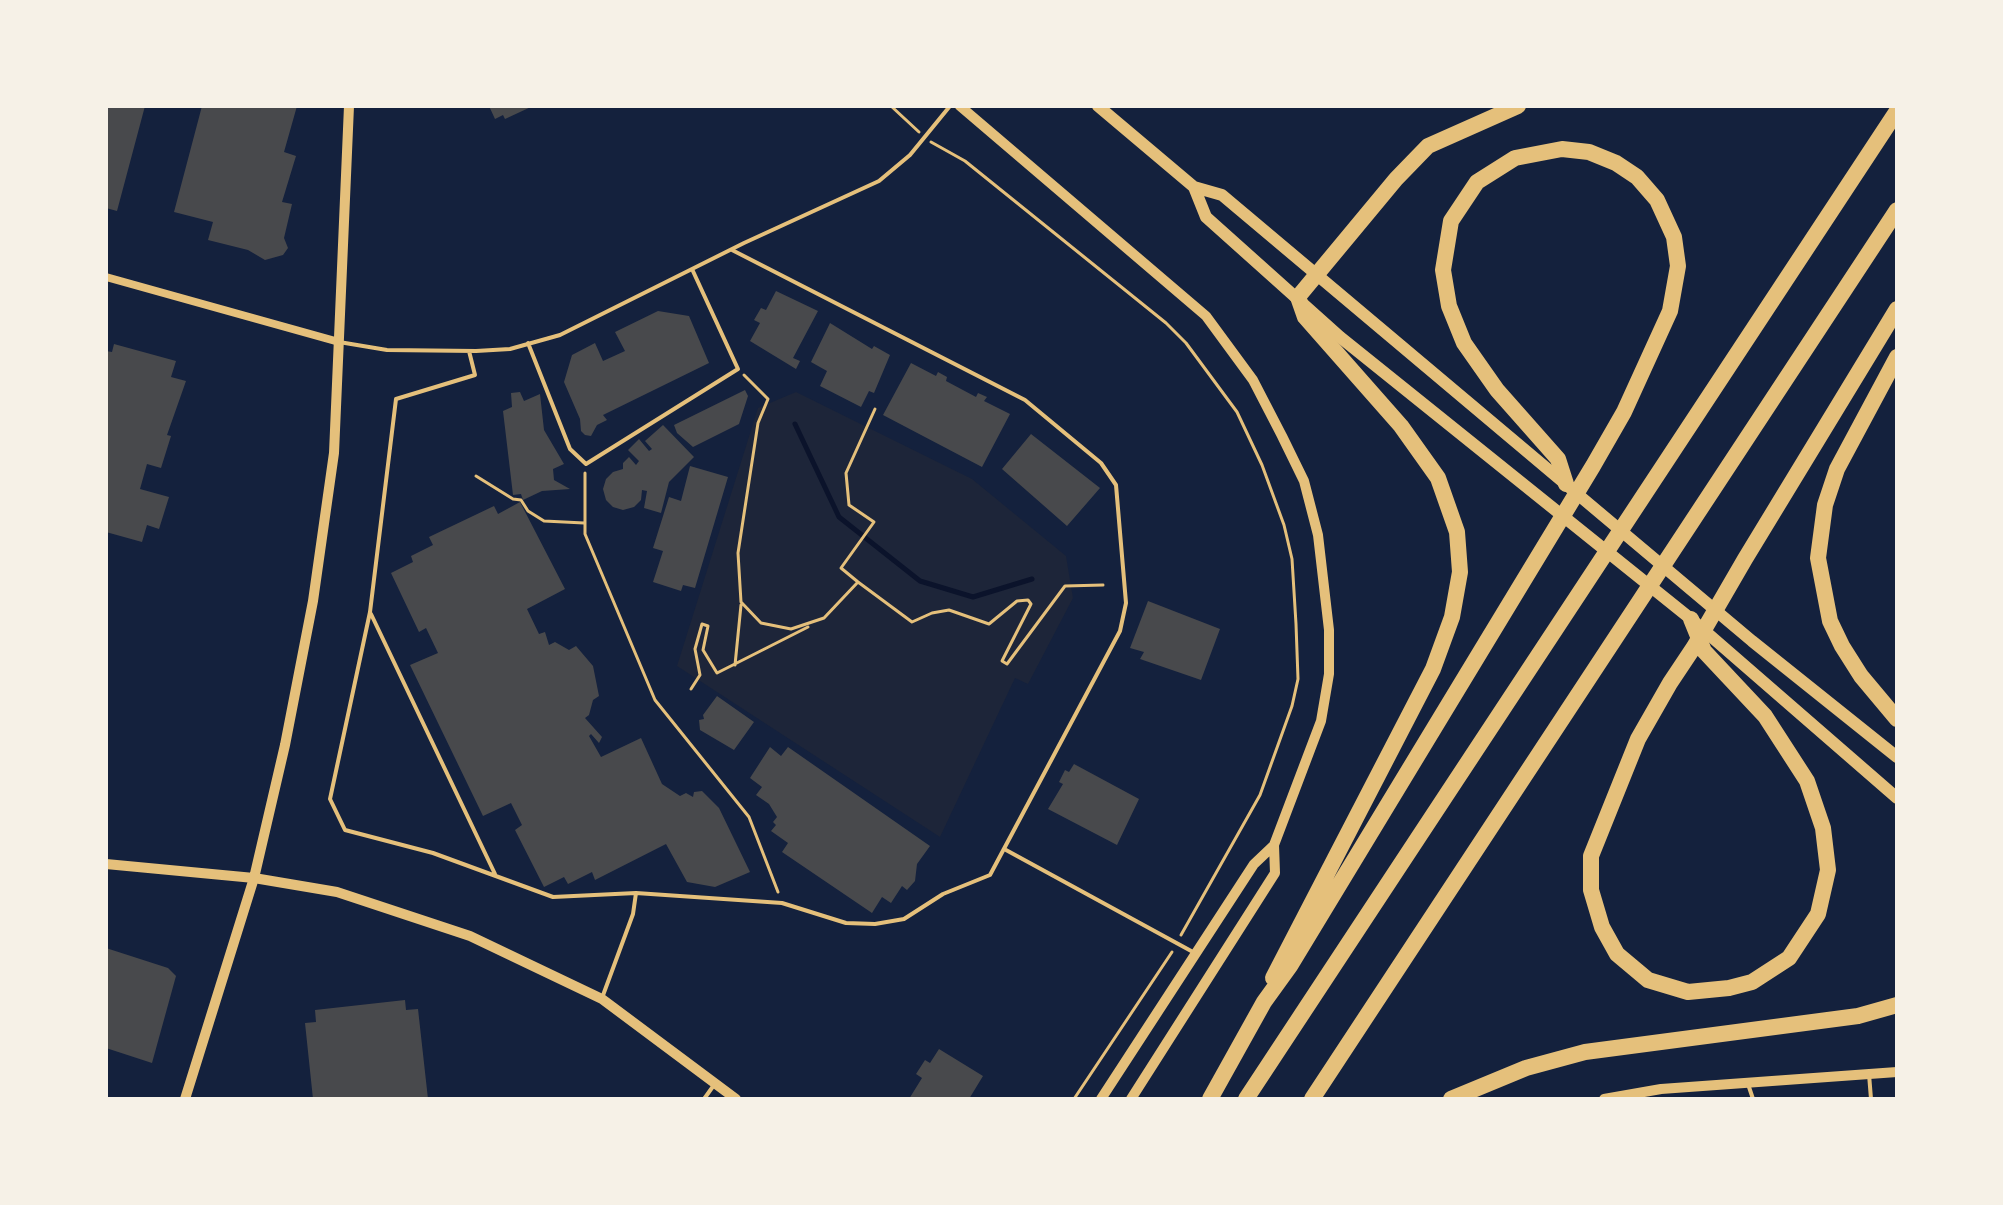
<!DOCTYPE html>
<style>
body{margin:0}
#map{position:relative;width:2003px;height:1205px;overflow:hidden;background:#14213d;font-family:"Roboto Condensed",sans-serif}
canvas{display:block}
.frame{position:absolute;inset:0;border:108px solid #f6f1e7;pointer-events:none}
</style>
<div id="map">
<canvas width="2003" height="1205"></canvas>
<div class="frame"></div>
</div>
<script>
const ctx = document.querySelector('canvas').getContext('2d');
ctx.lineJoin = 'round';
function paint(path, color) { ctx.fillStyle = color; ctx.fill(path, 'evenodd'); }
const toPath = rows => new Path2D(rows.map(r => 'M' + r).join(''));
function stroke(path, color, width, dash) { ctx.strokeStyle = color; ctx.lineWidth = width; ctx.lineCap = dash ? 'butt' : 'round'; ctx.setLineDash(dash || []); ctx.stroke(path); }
paint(toPath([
 [796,392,972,479,1066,556,1073,598,1028,684,1015,678,940,837,677,666,758,408]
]), '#1d2539');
stroke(toPath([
 [795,424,839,517,920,581,973,597,1032,579]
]), '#0b132b', 5);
paint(toPath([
 [106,106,145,106,117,211,106,208],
 [202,106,297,106,284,152,296,156,282,202,292,204,284,238,288,248,283,255,265,260,248,250,208,240,213,222,174,212],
 [489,106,533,106,505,119,503,115,495,119],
 [776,291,818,311,793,358,800,361,796,369,750,341,760,323,754,320,761,308,766,310],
 [658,311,689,316,709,363,603,415,607,420,597,425,591,436,585,435,581,431,580,419,564,382,572,355,595,343,603,361,625,351,615,332],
 [830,323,872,349,874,346,890,355,874,393,869,391,861,407,820,386,827,371,811,362],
 [114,344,176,361,171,377,186,381,167,435,171,436,161,468,147,464,140,489,169,497,159,529,147,525,142,542,106,532,106,351,112,352],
 [911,363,936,376,938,372,947,377,946,381,976,397,978,393,987,397,984,401,1010,414,982,467,883,415],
 [745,390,748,396,739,424,693,447,677,433,674,425],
 [520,392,524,401,540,394,544,430,564,464,553,469,554,480,570,489,542,491,523,500,521,494,513,495,503,411,512,407,511,393],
 [663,425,694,457,669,482,661,513,644,508,647,491,642,490,641,500,634,507,623,510,613,507,606,500,603,489,606,479,613,472,623,469,623,463,629,457,636,465,639,461,628,450,639,439,649,451,652,449,645,441],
 [1031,434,1100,488,1067,526,1002,469],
 [690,466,728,477,695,588,683,585,681,591,653,582,663,551,653,548,669,497,681,501],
 [520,502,565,589,527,609,539,634,545,632,549,645,555,642,569,650,576,646,593,666,599,696,593,700,589,715,585,718,602,737,599,743,591,734,589,736,601,757,641,738,662,784,680,796,686,793,693,797,694,792,702,791,719,808,750,872,715,887,687,882,666,844,595,880,592,872,568,884,564,877,544,887,515,830,522,825,511,803,483,816,410,665,438,653,426,628,419,632,391,573,413,562,411,556,433,545,429,537,494,506,498,514],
 [1148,601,1220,629,1201,680,1140,659,1144,652,1130,648],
 [717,696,754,722,734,750,700,730,699,720,704,719,703,715],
 [770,747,781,756,788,747,930,846,917,864,915,881,907,890,902,886,891,903,882,897,872,913,782,852,788,843,771,831,776,825,773,822,777,817,769,804,756,795,762,787,750,778],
 [1074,764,1139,799,1117,845,1048,809,1063,784,1059,782,1065,770,1069,772],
 [106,948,168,968,176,976,152,1063,106,1048],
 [405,1000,406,1010,418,1009,428,1099,313,1099,305,1023,316,1022,315,1010],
 [939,1049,983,1076,969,1099,909,1099,922,1078,916,1074,925,1060,930,1063]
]), '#48494c');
stroke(toPath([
 [891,106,919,132],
 [931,142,965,161,1166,323,1186,343,1237,412,1262,465,1284,525,1292,559,1296,624,1298,679,1292,706,1260,795,1181,935],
 [744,375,768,399,758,423,738,553,741,602,761,623,791,629,824,618,858,582],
 [875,409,846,473,849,505,874,522,841,568,858,582,912,622,932,613,949,610,989,624,1017,601,1028,600,1031,604,1002,661,1007,664,1065,586,1103,585],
 [585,473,585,534,655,700,749,817,778,892],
 [476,476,513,499,521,500,528,511,544,521,584,523],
 [735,665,741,605],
 [691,689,700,675,695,649,702,624,708,626,703,650,717,673,808,627],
 [1074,1099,1172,952]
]), '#e5c07b', 3);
stroke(toPath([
 [339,342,387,350,476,351,510,349,560,335,744,243,879,181,910,155,950,106],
 [528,343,570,449,586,464,738,369,692,269],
 [469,351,475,375,396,399,370,612,330,799,345,830,433,853,553,897,636,893],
 [371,614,495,874],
 [1006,850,1193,952],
 [602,998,633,914,636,893,782,903,846,923,875,924,904,919,943,894,990,875,1120,631,1126,603,1116,485,1101,463,1025,400,732,250],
 [1869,1074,1871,1099],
 [1748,1084,1753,1099],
 [704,1099,714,1085]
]), '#e5c07b', 4);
stroke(toPath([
 [106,277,339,342]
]), '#e5c07b', 8);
stroke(toPath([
 [960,106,1206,316,1253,380,1282,436,1304,481,1318,535,1329,630,1329,674,1321,721,1274,845,1275,873,1131,1099],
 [106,864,254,878,337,892,470,936,602,999,736,1099],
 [185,1099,254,878,285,745,313,601,334,453,349,106],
 [1101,1099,1254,864,1274,845],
 [1604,1099,1661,1089,1897,1072]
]), '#e5c07b', 10);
stroke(toPath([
 [1098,106,1194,187,1222,195,1752,641,1897,757],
 [1194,187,1206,217,1340,337,1691,619,1897,798]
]), '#e5c07b', 12);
stroke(toPath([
 [1897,357,1837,469,1825,505,1818,558,1830,621,1842,646,1861,676,1897,719],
 [1691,619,1704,651,1765,716,1807,781,1823,828,1828,870,1818,914,1789,958,1752,982,1729,988,1688,992,1648,980,1617,954,1602,927,1591,890,1591,856,1638,739,1670,683,1694,647,1745,559,1897,309],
 [1273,978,1433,669,1452,617,1460,572,1457,532,1438,478,1401,426,1305,317,1298,297,1396,179,1428,146,1518,106],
 [1210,1099,1264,1002,1290,966,1593,466,1624,412,1670,311,1678,266,1674,237,1657,200,1637,177,1616,163,1589,152,1562,149,1515,158,1477,182,1451,221,1443,270,1449,306,1464,343,1497,390,1558,459,1566,484],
 [1246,1099,1897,111],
 [1312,1099,1897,210],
 [1451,1099,1526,1068,1585,1052,1858,1016,1897,1005]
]), '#e5c07b', 16);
</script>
